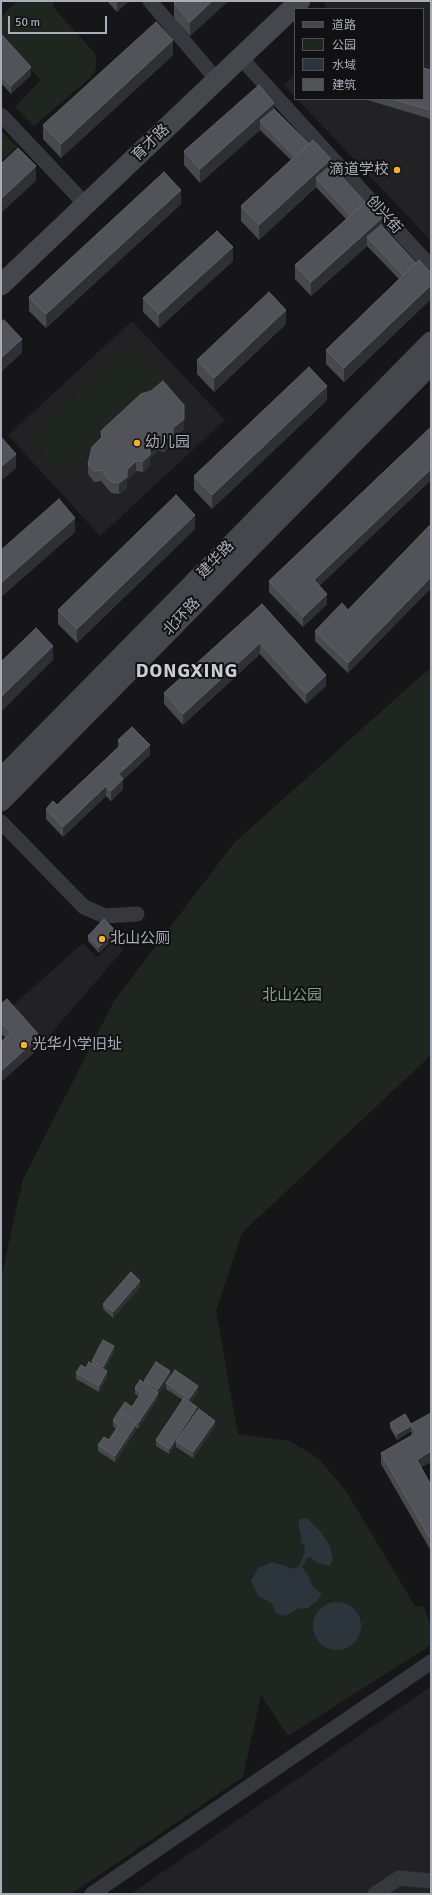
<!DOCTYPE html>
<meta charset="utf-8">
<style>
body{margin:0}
#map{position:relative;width:432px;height:1895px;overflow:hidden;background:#161618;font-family:Signika,"Noto Sans SC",sans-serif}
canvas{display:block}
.frame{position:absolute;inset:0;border:2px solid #a8adb8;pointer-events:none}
.legend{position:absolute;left:294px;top:8px;width:130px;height:92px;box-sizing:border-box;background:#111113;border:1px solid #4d4f55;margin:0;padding:5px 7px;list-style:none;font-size:12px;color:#a8adb8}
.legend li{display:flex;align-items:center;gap:8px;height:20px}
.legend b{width:20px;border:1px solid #4d4f55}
.scale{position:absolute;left:8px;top:16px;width:99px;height:18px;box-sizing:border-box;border:2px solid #a8adb8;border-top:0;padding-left:5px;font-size:12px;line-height:14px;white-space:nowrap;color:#a8adb8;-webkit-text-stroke:3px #111113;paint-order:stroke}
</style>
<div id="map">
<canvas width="432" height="1895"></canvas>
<div class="frame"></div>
<ul class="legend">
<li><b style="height:5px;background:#45474d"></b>道路</li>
<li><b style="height:11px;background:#1e261f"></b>公园</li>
<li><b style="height:11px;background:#2c353c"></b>水域</li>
<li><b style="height:11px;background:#525359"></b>建筑</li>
</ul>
<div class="scale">50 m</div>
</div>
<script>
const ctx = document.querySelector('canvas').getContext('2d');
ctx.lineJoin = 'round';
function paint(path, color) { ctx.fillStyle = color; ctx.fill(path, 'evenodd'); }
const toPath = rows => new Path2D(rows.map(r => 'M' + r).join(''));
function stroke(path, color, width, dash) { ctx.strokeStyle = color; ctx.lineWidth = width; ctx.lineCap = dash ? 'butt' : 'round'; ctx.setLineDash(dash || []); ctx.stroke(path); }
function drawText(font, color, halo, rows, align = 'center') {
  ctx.font = font + ' Signika,"Noto Sans SC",sans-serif'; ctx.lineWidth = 4; ctx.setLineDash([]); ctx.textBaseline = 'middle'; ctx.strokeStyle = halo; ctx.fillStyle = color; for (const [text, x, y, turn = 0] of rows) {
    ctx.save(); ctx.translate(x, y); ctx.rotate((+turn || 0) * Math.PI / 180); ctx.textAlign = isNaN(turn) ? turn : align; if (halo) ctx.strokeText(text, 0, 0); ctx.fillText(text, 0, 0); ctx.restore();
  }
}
paint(toPath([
 [324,1,431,1,431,241,297,99,423,99,423,9,326,9],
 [295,75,295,97,284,85],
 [132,321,225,420,100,536,8,435],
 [115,940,123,950,43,1043,11,1007,83,943,97,957],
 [431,1686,431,1891,425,1894,131,1894]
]), '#222225');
paint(toPath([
 [17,1,54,1,53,4,57,12,95,53,96,59,96,69,91,77,34,126,15,107,41,80,1,39,1,17],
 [411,1,431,1,431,11,413,3],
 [1,130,17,147,1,161],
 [131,344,165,381,61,474,28,437],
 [431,667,431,1055,242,1233,216,1311,238,1434,290,1441,319,1459,346,1491,415,1606,424,1607,431,1627,431,1645,288,1736,261,1695,243,1777,71,1894,1,1894,1,1278,23,1179,114,1001,234,843]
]), '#1e261f');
paint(toPath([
 [307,1518,320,1531,330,1546,333,1558,330,1566,317,1563,310,1557,307,1558,302,1567,310,1579,313,1587,322,1594,318,1600,308,1608,297,1609,286,1616,275,1613,272,1603,258,1596,251,1581,258,1568,272,1562,294,1569,299,1566,305,1552,304,1545,300,1543,302,1538,299,1529,299,1519],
 '313 1626a24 24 0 1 1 48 0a24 24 0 1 1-48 0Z'
]), '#2c353c');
stroke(toPath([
 [150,1,217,80],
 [241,58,431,267],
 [1,115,86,205],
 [1,822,84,907,105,916,137,914],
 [92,1894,431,1662],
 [375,1894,399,1878,431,1881]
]), '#37383d', 15);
stroke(toPath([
 [1,285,300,1],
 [1,779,431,342],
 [1,801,431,364]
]), '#45474d', 21);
paint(toPath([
 [107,1,129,1,117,12],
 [228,1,190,36,174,18,174,3],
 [1,34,31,75,11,94,1,83],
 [173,55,61,158,43,139,43,125],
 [431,70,431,119,364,99,423,99],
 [274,109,331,165,383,227,416,263,431,273,431,299,344,382,326,364,326,350,399,279,367,246,311,296,295,279,295,265,346,219,316,187,259,240,241,221,241,206,291,160,260,130,200,183,184,165,184,151],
 [181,204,46,328,29,311,29,297],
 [233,261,159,328,143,312,143,298],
 [286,324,214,392,197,374,197,360],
 [327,400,212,509,194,490,194,476],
 [431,427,431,480,319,586,327,604,303,627,269,592,269,581],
 [184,429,173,438,173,444,164,452,158,450,150,458,150,466,143,472,136,471,127,480,127,488,119,494,111,493,101,481,94,482,88,474,88,464,101,437,101,431],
 [431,524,431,588,348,673,315,641,315,631,348,610],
 [195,529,77,643,58,624,58,610],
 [75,532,2,596,1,595,1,550],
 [262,604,326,686,306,704,260,654,183,725,164,704,164,693],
 [118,740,150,755,123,780,123,789,111,801,106,796,63,837,46,819,46,809,57,805,118,747],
 [88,936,116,936,99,953,88,941],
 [1,1004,40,1047,1,1082,1,1042,5,1038,1,1033],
 [140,1287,113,1318,103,1309,103,1304],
 [114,1352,104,1370,107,1377,99,1392,76,1379,76,1373,86,1368,92,1363,92,1361],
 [170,1377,158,1394,158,1398,138,1429,136,1428,136,1430,115,1462,98,1451,98,1445,109,1440,116,1429,113,1426,113,1421,119,1413,119,1411,132,1407,139,1396,135,1394,135,1388,144,1383,144,1381],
 [166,1383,198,1392,190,1403,197,1412,215,1426,193,1458,176,1447,176,1443,169,1454,156,1446,156,1440,183,1400,166,1389],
 [431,1413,421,1468,431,1485,431,1551,381,1464,381,1453,412,1436,411,1431,397,1440,390,1428,390,1423,411,1424]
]), '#47494d');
paint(toPath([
 [117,1,129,1,117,12],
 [212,1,228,1,190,36,190,22],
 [173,40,173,55,61,158,61,144],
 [31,67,31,75,11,94,11,86],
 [274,103,274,117,260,121,260,130,200,183,200,169],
 [331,159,331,173,316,178,316,187,259,240,259,225],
 [36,166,36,181,1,213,1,199],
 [181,190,181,204,46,328,46,314],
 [383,217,383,231,367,237,367,246,311,296,311,282],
 [233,247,233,261,159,328,159,314],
 [431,285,431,299,344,382,344,368],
 [286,310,286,324,214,392,214,378],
 [22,339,22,353,1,372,1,358],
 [327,386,327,400,212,509,212,495],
 [184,405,184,429,173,438,173,444,164,452,164,441,173,428],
 [158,439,158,450,150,458,150,466,143,472,143,461,150,448],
 [16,454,16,468,1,481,1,467],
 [136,461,136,471,127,480,127,488,119,494,119,483,127,470],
 [431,469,431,480,314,591,314,580],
 [195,515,195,529,77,643,77,629],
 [75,518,75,532,2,596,2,582],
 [431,577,431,588,348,673,348,663],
 [327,594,327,604,303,627,303,617],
 [260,643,260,654,183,725,183,714],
 [53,646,53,660,1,712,1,697],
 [326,675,326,686,306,704,306,694],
 [150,745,150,755,123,780,123,789,111,801,111,791,119,774],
 [106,786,106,796,63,837,63,827],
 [116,931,116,936,99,953,99,947],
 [40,1036,40,1047,1,1082,1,1071],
 [140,1281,140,1287,113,1318,113,1312],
 [114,1346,114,1352,103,1373,103,1367],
 [107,1371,107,1377,99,1392,99,1386],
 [170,1371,170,1377,158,1394,158,1398,138,1429,138,1423,158,1393,158,1389],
 [198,1386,198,1392,189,1405,189,1399],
 [197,1407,197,1413,176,1441,176,1443,169,1454,169,1449],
 [215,1421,215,1426,193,1458,193,1452],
 [136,1424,136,1430,115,1462,115,1456],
 [411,1426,411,1431,397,1440,397,1434],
 [431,1451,431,1462,417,1470,417,1460]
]), '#2f3033');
const building = toPath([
 [176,1,212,1,190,22,174,3,176,1],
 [156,22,173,40,61,144,43,125,156,22],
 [1,34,31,67,11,86,1,75,1,34],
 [423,68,431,70,431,110,392,99,423,99,423,68],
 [259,85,274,103,200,169,184,151,259,85],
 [274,109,309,144,295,157,260,121,274,109],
 [313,140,331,159,259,225,241,206,313,140],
 [18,148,36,166,1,199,1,164,18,148],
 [331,165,365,202,350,215,316,178,331,165],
 [164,172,181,190,46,314,29,297,164,172],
 [368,200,383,217,311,282,295,265,368,200],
 [381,225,416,263,403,275,367,237,381,225],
 [217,231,233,247,159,314,143,298,217,231],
 [419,260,431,273,431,285,344,368,326,350,419,260],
 [269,292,286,310,214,378,197,360,269,292],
 [4,320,22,339,1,358,1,322,4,320],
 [309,367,327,386,212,495,194,476,309,367],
 [163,381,184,405,184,419,173,428,173,434,164,441,158,439,150,448,150,455,143,461,136,461,127,470,127,477,119,483,111,482,101,470,94,471,88,464,92,447,102,437,101,431,141,394,151,391,163,381],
 [431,427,431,469,314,580,327,594,303,617,269,581,431,427],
 [1,437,16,454,1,467,1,437],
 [176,495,195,515,77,629,58,610,176,495],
 [59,499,75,518,2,582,1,581,1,550,59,499],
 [431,524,431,577,348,663,315,631,342,603,348,610,431,524],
 [262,604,326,675,306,694,260,643,183,714,164,693,262,604],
 [36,628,53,646,1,697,1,662,36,628],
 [132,727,150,745,119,774,123,779,111,791,106,786,63,827,46,809,53,801,57,805,122,744,118,740,132,727],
 [104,919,116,931,99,947,88,936,104,919],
 [7,999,40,1036,1,1071,1,1042,11,1033,1,1023,1,1004,7,999],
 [131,1272,140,1281,113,1312,103,1304,131,1272],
 [103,1340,114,1346,103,1367,92,1361,103,1340],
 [89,1362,107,1371,99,1386,76,1373,81,1365,86,1368,89,1362],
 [156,1362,170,1371,158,1389,144,1381,156,1362],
 [175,1370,198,1386,189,1399,166,1383,175,1370],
 [140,1380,158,1393,138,1423,119,1411,125,1402,132,1407,141,1393,135,1388,140,1380],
 [184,1398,197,1407,169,1449,156,1440,184,1398],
 [199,1409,215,1421,193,1452,176,1441,199,1409],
 [118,1412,136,1424,115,1456,98,1445,104,1437,109,1440,119,1425,113,1421,118,1412],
 [431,1413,431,1451,417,1460,431,1485,431,1540,381,1453,416,1433,411,1424,431,1413],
 [405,1414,411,1424,411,1426,397,1434,390,1423,405,1414]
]);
paint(building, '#525359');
stroke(building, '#5f6168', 1);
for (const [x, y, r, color] of [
 [397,170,4,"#f2b134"],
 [137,443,4,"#f2b134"],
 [102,939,4,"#f2b134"],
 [24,1045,4,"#f2b134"]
]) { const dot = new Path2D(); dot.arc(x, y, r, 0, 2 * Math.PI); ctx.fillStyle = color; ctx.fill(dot); stroke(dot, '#111113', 1.5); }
drawText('15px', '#a8adb8', '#111113', [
 ["育才路",151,143,-44],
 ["创兴街",384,215,48],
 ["建华路",216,560,-46],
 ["北环路",182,617,-46]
]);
drawText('15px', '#a8adb8', '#111113', [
 ["滴道学校",389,170,"right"],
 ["幼儿园",145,443],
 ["北山公厕",110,939],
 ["光华小学旧址",32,1045]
], 'left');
drawText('15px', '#7fa381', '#111113', [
 ["北山公园",292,996]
]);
ctx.letterSpacing = '1px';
drawText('bold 19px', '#c9ccd4', '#111113', [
 ["DONGXING",187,672]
]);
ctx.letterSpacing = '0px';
</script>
